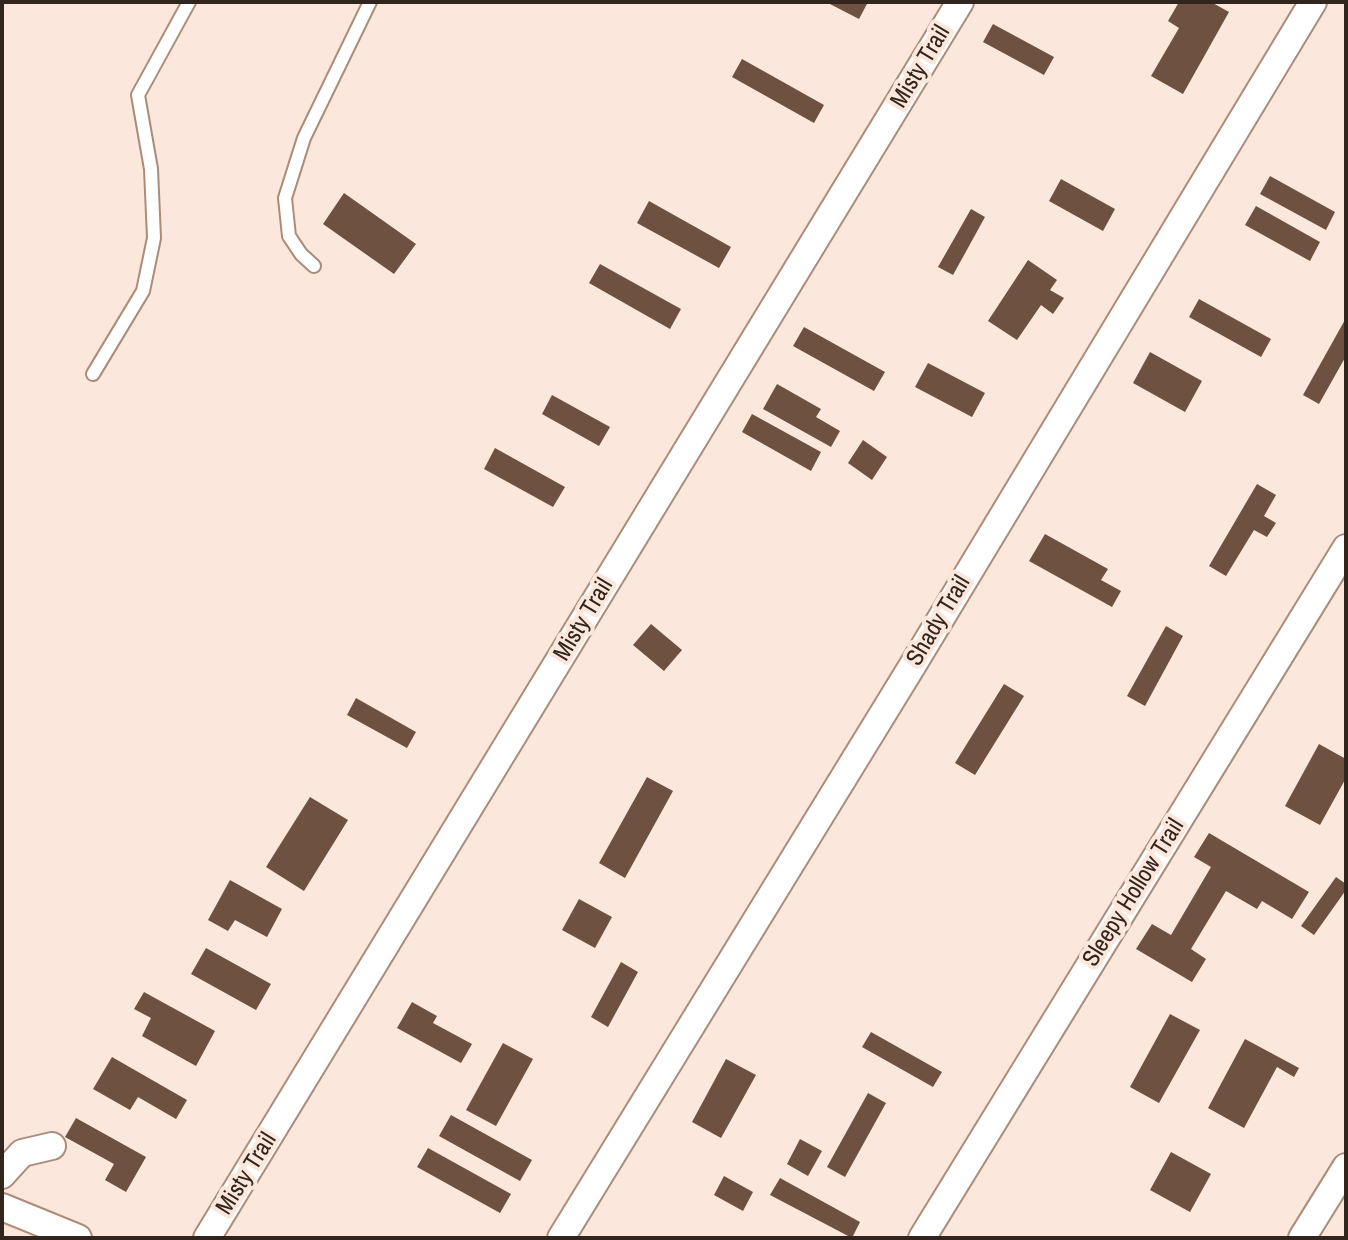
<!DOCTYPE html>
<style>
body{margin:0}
#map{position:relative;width:1348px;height:1240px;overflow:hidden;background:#fbe7db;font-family:"Archivo Narrow",sans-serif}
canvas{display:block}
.frame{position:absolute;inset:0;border:4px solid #31251e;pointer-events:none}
</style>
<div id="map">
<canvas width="1348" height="1240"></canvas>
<div class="frame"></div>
</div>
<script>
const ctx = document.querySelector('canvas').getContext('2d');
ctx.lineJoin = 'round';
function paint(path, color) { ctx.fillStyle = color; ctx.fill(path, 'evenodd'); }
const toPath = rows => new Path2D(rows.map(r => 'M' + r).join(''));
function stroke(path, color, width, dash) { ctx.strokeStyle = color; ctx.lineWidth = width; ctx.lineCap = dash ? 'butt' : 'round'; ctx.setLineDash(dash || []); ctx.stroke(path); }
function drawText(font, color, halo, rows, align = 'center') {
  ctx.font = font + ' "Archivo Narrow",sans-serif'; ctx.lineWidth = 8; ctx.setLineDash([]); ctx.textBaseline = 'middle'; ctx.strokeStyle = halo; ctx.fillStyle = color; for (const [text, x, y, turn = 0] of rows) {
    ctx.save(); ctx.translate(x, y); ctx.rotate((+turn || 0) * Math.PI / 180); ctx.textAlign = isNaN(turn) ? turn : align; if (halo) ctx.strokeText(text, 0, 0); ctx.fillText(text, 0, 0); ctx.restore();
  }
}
paint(toPath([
 [826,2,868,2,859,19],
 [1179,2,1211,2,1229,12,1183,94,1151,76,1179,28,1168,21],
 [993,24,1054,57,1044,75,983,42],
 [742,59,824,105,814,123,732,77],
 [1270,176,1335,212,1326,230,1260,194],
 [1061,179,1115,209,1103,231,1049,201],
 [344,193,416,244,394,274,323,224],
 [649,201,731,247,719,268,637,223],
 [1256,206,1320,242,1310,261,1245,225],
 [971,209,985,217,953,275,938,267],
 [1028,260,1057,280,1050,290,1064,298,1053,314,1041,305,1017,340,988,321],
 [600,264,681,309,670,329,589,283],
 [1199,299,1271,339,1261,357,1189,317],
 [1346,318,1346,356,1319,404,1303,395],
 [804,327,885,372,874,391,793,346],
 [1150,352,1202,381,1185,412,1133,383],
 [928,363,985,393,972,417,915,387],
 [777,384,821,409,816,417,840,431,831,447,763,409],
 [552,395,610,427,599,446,542,414],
 [752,414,821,452,811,471,742,432],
 [863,440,887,457,872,480,848,463],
 [495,448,565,487,553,507,484,469],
 [1257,484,1276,495,1264,516,1276,523,1267,537,1254,530,1226,576,1209,566],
 [1045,534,1108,569,1101,580,1121,591,1112,607,1029,561],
 [651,624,682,650,664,671,633,645],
 [1166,626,1183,636,1145,706,1127,696],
 [1004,684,1024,696,975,775,955,763],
 [356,698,416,732,407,748,347,715],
 [1319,744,1346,759,1346,778,1320,825,1285,806],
 [647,777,673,791,625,878,599,863],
 [310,797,348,820,304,891,266,867],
 [1209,833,1309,892,1292,919,1262,901,1257,909,1226,891,1191,949,1206,959,1192,982,1136,949,1152,924,1171,935,1211,867,1194,857],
 [1336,877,1346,884,1346,890,1314,935,1301,926],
 [230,880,282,909,267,937,235,920,228,931,208,920],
 [579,899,612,917,595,948,562,930],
 [206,948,271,984,256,1010,191,974],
 [621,962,638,972,608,1027,591,1017],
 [144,992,215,1031,196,1066,142,1036,151,1018,134,1009],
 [412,1002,437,1016,433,1023,472,1044,461,1063,397,1028],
 [1170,1014,1200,1030,1159,1103,1130,1087],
 [871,1032,942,1072,933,1087,862,1047],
 [1245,1039,1299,1068,1294,1077,1277,1067,1244,1128,1208,1108],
 [503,1043,533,1059,496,1126,466,1110],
 [112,1057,187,1100,176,1119,138,1097,130,1110,93,1089],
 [726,1059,756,1075,721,1138,692,1122],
 [868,1093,886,1103,845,1177,827,1167],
 [451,1115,532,1160,520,1181,439,1136],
 [76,1118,146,1157,126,1192,105,1180,114,1164,65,1137],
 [800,1139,822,1151,808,1176,787,1164],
 [428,1148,511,1194,500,1213,417,1167],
 [1171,1152,1211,1174,1190,1212,1150,1190],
 [724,1176,753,1192,743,1211,714,1195],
 [780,1178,860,1222,852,1238,770,1195]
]), '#6e5140');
const lane = toPath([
 [314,266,301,254,289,236,285,198,304,138,370,2],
 [93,374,143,291,154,238,151,169,138,95,189,2]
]);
const street = toPath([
 [2,1175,22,1153,52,1146],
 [2,1207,78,1238],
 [207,1238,960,2],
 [561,1238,911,668,1313,2],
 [922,1238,1346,548],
 [1302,1238,1346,1167]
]);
stroke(lane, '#ab8c7a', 16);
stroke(street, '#ab8c7a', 30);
stroke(lane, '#fff', 12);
stroke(street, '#fff', 26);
drawText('24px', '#31251e', '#fbe7db', [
 ["Misty Trail",921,67,-59],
 ["Misty Trail",584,620,-59],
 ["Shady Trail",939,621,-59],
 ["Sleepy Hollow Trail",1134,893,-58],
 ["Misty Trail",247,1174,-58]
]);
</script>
